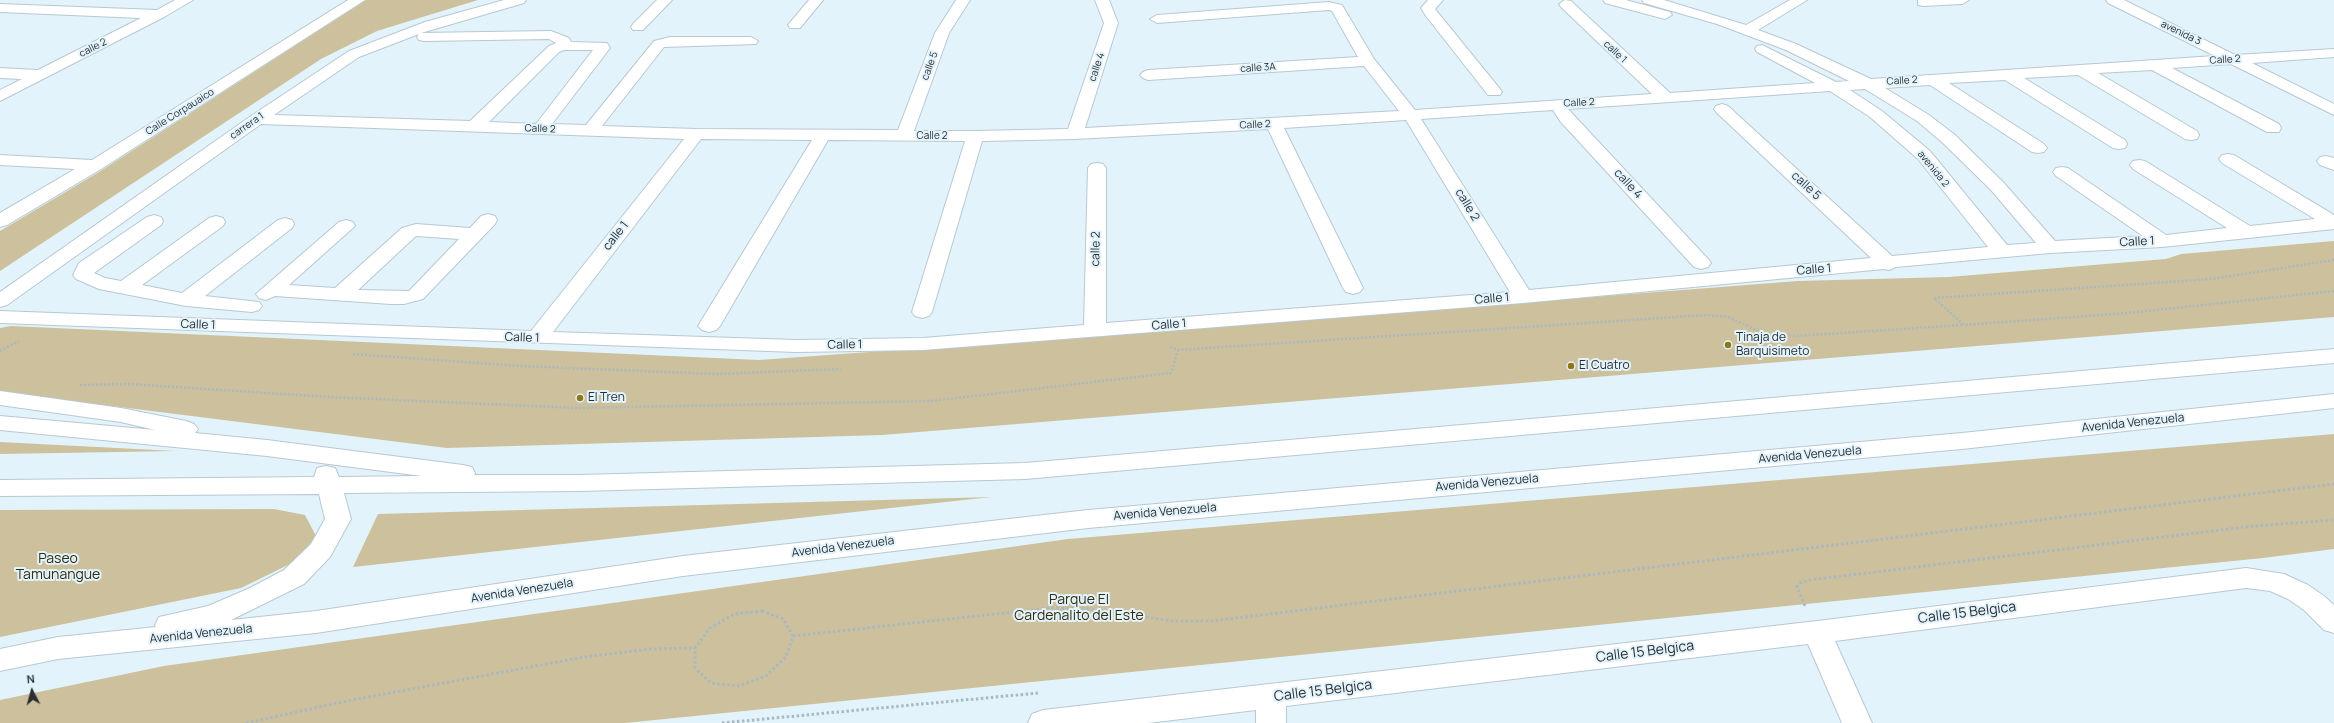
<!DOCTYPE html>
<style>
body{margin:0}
#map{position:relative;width:2334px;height:723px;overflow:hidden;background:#e3f3fc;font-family:Manrope,sans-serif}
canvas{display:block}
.north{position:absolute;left:12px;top:671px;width:40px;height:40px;-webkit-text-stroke:3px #e3f3fc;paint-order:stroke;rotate:354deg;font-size:11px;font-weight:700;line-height:16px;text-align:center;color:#292f33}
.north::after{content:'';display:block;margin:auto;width:14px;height:18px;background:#292f33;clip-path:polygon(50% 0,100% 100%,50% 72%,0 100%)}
</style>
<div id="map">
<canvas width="2334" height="723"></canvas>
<div class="north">N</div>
</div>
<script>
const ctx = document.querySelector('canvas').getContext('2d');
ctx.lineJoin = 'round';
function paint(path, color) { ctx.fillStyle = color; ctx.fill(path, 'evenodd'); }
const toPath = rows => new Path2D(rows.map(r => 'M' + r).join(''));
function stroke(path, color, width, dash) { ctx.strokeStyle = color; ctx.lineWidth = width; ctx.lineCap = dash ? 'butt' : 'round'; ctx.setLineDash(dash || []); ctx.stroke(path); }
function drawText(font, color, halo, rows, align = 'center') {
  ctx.font = font + ' Manrope,sans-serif'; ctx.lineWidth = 4; ctx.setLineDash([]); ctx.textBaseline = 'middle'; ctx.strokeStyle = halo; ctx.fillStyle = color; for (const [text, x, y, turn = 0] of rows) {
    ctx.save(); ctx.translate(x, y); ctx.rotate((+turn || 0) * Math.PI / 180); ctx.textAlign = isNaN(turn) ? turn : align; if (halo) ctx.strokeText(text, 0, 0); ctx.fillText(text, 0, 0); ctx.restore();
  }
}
paint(toPath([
 [366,0,478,0,377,31,321,59,0,271,0,231,99,172],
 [2334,241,2334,317,882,435,447,448,0,392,0,328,11,326,759,360,1117,334,1798,281,1949,277,2166,259,2181,254],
 [2334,434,2334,549,2263,558,625,723,0,723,0,700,164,666,1068,539],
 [0,442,175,451,0,454],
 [991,497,353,567,378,514],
 [274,509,305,515,316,536,296,561,241,588,0,637,0,510]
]), '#ccc19c');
const minor = toPath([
 [175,0,193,0,164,17,0,101,0,90,22,79,0,78,0,68,38,70,141,18,0,12,0,4,157,10,175,0],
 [348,0,365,0,101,169,7,225,0,227,0,213,75,169,0,165,0,155,92,160,348,0],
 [504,0,526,0,524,3,421,33,551,31,569,38,571,42,607,43,610,48,552,124,586,125,654,41,670,37,751,37,758,41,756,44,664,47,602,126,696,129,898,130,935,33,956,0,970,0,949,33,914,131,975,131,1068,129,1104,23,1095,0,1109,0,1118,23,1085,128,1399,111,1364,66,1148,80,1143,78,1140,75,1143,72,1148,70,1358,57,1332,11,1329,10,1157,23,1150,19,1157,15,1329,2,1342,5,1374,59,1415,110,1652,94,1561,7,1559,4,1565,0,1571,1,1670,93,1815,83,1757,52,1755,49,1757,46,1762,45,1836,82,1849,81,1786,50,1717,24,1644,3,1642,0,1664,0,1746,25,1790,0,1807,0,1758,30,1796,44,1871,79,2215,56,2108,3,2106,0,2124,0,2235,55,2334,49,2334,57,2252,63,2334,104,2334,115,2231,64,2172,68,2279,124,2281,128,2279,132,2267,132,2152,70,2098,73,2197,131,2199,135,2197,139,2191,140,2185,139,2078,75,2024,78,2125,140,2127,144,2125,148,2119,149,2113,148,2005,80,1949,83,2044,144,2047,148,2044,152,2038,153,2032,152,1930,85,1885,88,1929,115,1955,135,2003,182,2055,241,2143,236,2056,176,2053,172,2056,168,2062,167,2068,168,2166,235,2227,228,2133,169,2130,165,2133,161,2139,160,2145,161,2250,226,2315,219,2222,163,2219,159,2222,155,2228,154,2234,155,2334,215,2334,229,2162,247,2050,253,1896,267,1889,270,1884,269,1523,303,923,350,796,352,0,323,0,311,531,331,684,139,261,124,7,305,0,307,0,292,251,116,349,51,425,22,504,0],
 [419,34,417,37,419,40,424,41,549,39,556,43,549,46,470,121,274,115,359,57,419,34],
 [564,50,593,50,536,124,489,122,559,52,564,50],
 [1865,89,1917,121,1943,143,1991,190,2036,243,2007,245,1930,151,1882,111,1850,90,1865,89],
 [1830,91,1870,117,1918,159,1988,247,1892,256,1728,106,1722,104,1716,106,1714,109,1716,112,1871,258,1529,290,1421,119,1553,110,1560,121,1694,267,1701,269,1708,267,1711,263,1708,259,1568,109,1830,91],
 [1406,120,1510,292,1106,323,1106,168,1103,164,1097,163,1091,164,1088,168,1084,325,923,338,796,340,553,332,701,139,812,140,698,326,702,330,709,332,716,330,720,326,828,140,965,141,912,312,915,316,922,318,929,316,932,312,982,141,1075,139,1268,129,1343,288,1346,292,1353,294,1360,292,1363,288,1284,128,1406,120],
 [657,0,672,0,643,30,633,30,631,27,633,24,657,0],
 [809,0,823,0,800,28,790,28,788,25,809,0],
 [1428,0,1443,0,1435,9,1500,89,1502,92,1500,95,1488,95,1426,16,1421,8,1428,0],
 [1603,0,1626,0,1670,12,1672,15,1665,19,1605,3,1603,0],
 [1918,0,1969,0,1962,4,1923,6,1918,5,1918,0],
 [2326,156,2334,158,2334,170,2320,165,2317,161,2320,157,2326,156],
 [488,214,495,216,497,220,495,224,423,299,404,304,391,304,275,296,266,300,259,298,256,294,339,222,346,220,353,222,355,226,289,285,335,288,402,228,416,224,470,228,481,216,488,214],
 [416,236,459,239,409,291,358,290,416,236],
 [154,215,161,217,163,221,161,225,94,273,105,278,121,281,209,218,216,216,223,218,225,222,223,226,142,285,182,293,278,220,285,218,292,220,294,224,292,228,205,296,259,302,262,306,259,310,252,312,186,306,99,289,76,279,73,275,79,263,147,217,154,215],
 [2246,568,2284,574,2308,585,2324,596,2334,605,2334,633,2324,630,2304,610,2288,599,2270,591,2246,588,1835,641,1872,723,1842,723,1808,644,1286,706,1286,723,1256,723,1256,710,1148,723,1028,723,1032,714,1043,710,1817,621,2246,568]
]);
const major = toPath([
 [2334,349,2334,363,1025,479,580,491,344,493,351,519,330,557,304,584,231,620,316,611,683,556,1088,510,1962,433,2334,394,2334,408,1962,449,1088,528,683,576,316,633,58,659,0,671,0,649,58,637,156,627,155,625,159,617,208,606,250,588,284,570,311,544,325,519,319,494,0,496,0,480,314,477,317,468,326,466,335,468,339,477,422,476,267,456,0,430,0,416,155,430,121,422,0,405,0,391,121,408,186,421,194,424,198,429,195,433,267,440,463,465,472,467,475,473,474,475,580,475,1025,463,2334,349]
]);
stroke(minor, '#b8c8d0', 2);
stroke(major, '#b8c8d0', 2);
stroke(toPath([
 [2334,260,2212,279,1934,298,1964,325,2128,313,2334,291],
 [1170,347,1178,350,1707,315,1728,317,1766,334,1795,336,1964,325],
 [0,351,19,341],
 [353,354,519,366,717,374,841,369],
 [80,385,129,384,329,397,577,408,931,401,1171,373,1178,350]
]), '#abb8bf', 2.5, [2, 2]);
stroke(toPath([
 [1805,606,1797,587,1800,583,1809,580,2254,526,2334,520],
 [762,611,783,619,793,636,786,657,766,676,738,686,711,683,695,668,695,648,710,628,734,614,762,611],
 [793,636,1050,608,1087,609,1173,621,1212,621,2334,484],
 [246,723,347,701,584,657,651,649,695,648],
 [722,723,1038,693]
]), '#abb8bf', 3, [2.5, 2.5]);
paint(minor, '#fff');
paint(major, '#fff');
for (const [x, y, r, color] of [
 [1728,345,4,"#8c771b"],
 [1571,366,4,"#8c771b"],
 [580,398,4,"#8c771b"]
]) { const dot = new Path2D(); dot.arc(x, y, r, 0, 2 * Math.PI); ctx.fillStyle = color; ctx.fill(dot); stroke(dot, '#e3f3fc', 1.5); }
drawText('10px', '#292f33', '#e3f3fc', [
 ["avenida 3",2181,33,26],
 ["calle 2",93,48,-27],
 ["calle 1",1615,52,43],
 ["Calle 2",2225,60,-4],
 ["calle 5",930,66,-70],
 ["calle 4",1097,67,-72],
 ["calle 3A",1258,68,-4],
 ["Calle 2",1902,81,-4],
 ["Calle 2",1579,103,-3],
 ["Calle Corpauaico",180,112,-32],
 ["Calle 2",1255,125,-3],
 ["carrera 1",247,126,-35],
 ["Calle 2",540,129,2],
 ["Calle 2",932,136],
 ["avenida 2",1933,169,51]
]);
drawText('12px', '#292f33', '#e3f3fc', [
 ["calle 4",1628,184,47],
 ["calle 5",1806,186,43],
 ["calle 2",1467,205,59],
 ["calle 1",616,236,-52],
 ["Calle 1",2137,242,-3],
 ["calle 2",1096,249,-89],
 ["Calle 1",1814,270,-5],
 ["Calle 1",1492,299,-5],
 ["Calle 1",198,325,2],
 ["Calle 1",1169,325,-5],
 ["Calle 1",522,338,2],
 ["Calle 1",845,345,-1],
 ["Avenida Venezuela",2133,423,-6],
 ["Avenida Venezuela",1810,455,-5],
 ["Avenida Venezuela",1487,483,-5],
 ["Avenida Venezuela",1165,512,-5],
 ["Avenida Venezuela",843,547,-7],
 ["Avenida Venezuela",522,591,-9],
 ["Avenida Venezuela",201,634,-6]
]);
drawText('12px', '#292f33', '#e3f3fc', [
 ["Tinaja de",1736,338],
 ["Barquisimeto",1736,352],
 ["El Cuatro",1579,366],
 ["El Tren",588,398]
], 'left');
drawText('14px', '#332c10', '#e3f3fc', [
 ["Paseo",58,559],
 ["Tamunangue",58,575],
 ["Parque El",1079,600],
 ["Cardenalito del Este",1079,616]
]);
drawText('14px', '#292f33', '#e3f3fc', [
 ["Calle 15 Belgica",1967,613,-7],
 ["Calle 15 Belgica",1645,652,-7],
 ["Calle 15 Belgica",1323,691,-7]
]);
</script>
